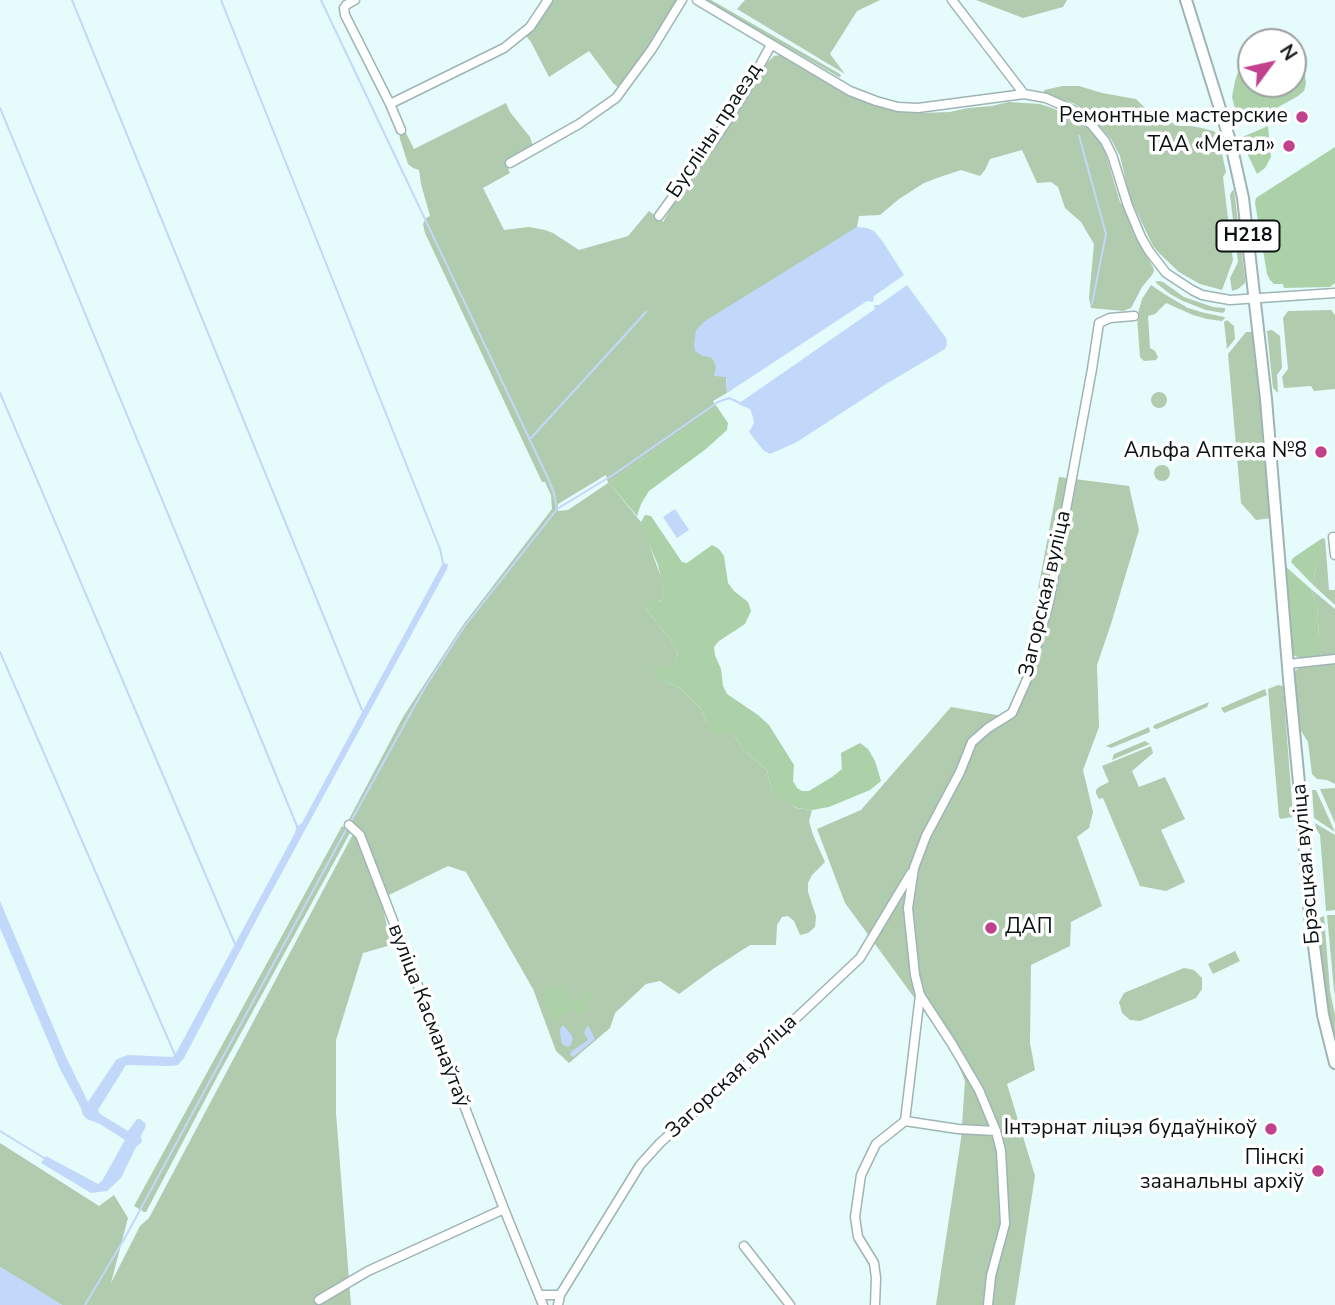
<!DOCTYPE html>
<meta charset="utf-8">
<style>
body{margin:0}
#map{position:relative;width:1335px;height:1305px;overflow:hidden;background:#e5fbfc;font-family:"Nunito Sans",sans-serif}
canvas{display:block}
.north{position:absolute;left:1237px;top:28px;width:70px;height:70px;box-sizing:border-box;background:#fff;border:2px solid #9da0a1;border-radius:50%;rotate:57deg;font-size:19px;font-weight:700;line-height:28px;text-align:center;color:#0b1213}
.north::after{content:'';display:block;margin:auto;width:24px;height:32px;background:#c1418d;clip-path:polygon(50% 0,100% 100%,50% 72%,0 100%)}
</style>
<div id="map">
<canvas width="1335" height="1305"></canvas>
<div class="north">N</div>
</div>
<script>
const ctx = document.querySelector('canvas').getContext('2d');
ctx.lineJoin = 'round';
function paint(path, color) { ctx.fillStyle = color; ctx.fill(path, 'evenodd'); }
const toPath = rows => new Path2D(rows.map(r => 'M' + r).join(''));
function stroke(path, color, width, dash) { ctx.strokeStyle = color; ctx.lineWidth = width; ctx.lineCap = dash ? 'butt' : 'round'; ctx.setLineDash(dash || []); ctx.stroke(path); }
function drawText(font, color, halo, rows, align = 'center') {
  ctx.font = font + ' "Nunito Sans",sans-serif'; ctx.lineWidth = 7; ctx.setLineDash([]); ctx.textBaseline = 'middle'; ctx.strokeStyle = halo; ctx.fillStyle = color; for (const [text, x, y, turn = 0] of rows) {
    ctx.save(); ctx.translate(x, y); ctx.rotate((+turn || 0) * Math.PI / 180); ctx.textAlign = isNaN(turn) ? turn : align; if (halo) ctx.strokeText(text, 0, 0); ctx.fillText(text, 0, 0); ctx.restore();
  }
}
paint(toPath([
 [553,0,680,0,648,51,619,88,613,83,589,51,549,77,531,42,526,36,538,23],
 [704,0,711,0,840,74,841,76,839,77],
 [745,0,880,0,857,11,830,54,845,74,737,9],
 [976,0,1067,0,1063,7,1023,18],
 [780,55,785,57,852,96,869,104,896,111,922,113,950,112,968,108,992,106,1008,102,1040,104,1052,108,1076,118,1088,128,1104,148,1120,202,1126,211,1134,235,1153,267,1154,271,1152,275,1142,287,1131,308,1123,311,1091,308,1089,298,1094,244,1081,222,1065,208,1058,187,1051,182,1037,183,1022,150,990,159,985,170,980,176,961,170,937,178,924,183,899,199,880,215,859,216,857,227,701,355,710,357,713,359,717,367,726,377,727,393,713,401,715,404,714,409,609,483,641,522,662,580,664,593,662,600,658,602,652,599,645,607,658,625,671,640,678,655,670,668,665,666,665,682,680,688,701,709,707,724,734,735,744,751,767,770,771,790,796,808,812,810,809,821,813,835,825,862,812,875,808,883,808,892,816,916,815,927,808,933,800,935,794,921,788,916,782,917,777,925,776,945,750,945,713,969,679,994,660,981,646,984,615,1013,610,1028,569,1063,556,1051,533,989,466,872,448,866,381,899,391,945,363,953,336,1040,336,1113,351,1305,62,1305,0,1267,0,1143,99,1206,114,1195,128,1218,111,1283,140,1226,149,1218,353,834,347,823,403,717,463,625,552,509,551,495,545,482,542,482,425,233,423,224,426,218,430,216,421,184,419,170,413,168,408,164,400,139,399,131,403,127,414,149,506,103,510,112,530,137,533,146,505,161,510,173,483,188,504,230,529,227,545,230,553,233,579,250,628,236,649,211,663,222,681,191,718,140,764,66,774,56],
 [606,475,608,483,568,510,558,511,558,504],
 [1063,86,1079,86,1102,93,1136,99,1144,107,1165,120,1180,126,1191,126,1202,128,1213,131,1223,137,1224,143,1220,144,1226,172,1223,177,1233,260,1222,290,1200,284,1191,279,1179,272,1158,252,1153,246,1130,198,1120,156,1111,139,1089,114,1075,104,1044,93,1044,90],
 [1234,190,1245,278,1245,283,1238,289,1232,291,1230,278,1238,262,1230,195,1232,191],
 [1159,281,1163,282,1184,297,1213,307,1225,308,1225,311,1223,313,1206,310,1183,301,1170,294,1155,282],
 [1151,285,1166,295,1188,308,1201,312,1224,317,1225,318,1222,321,1207,319,1193,315,1166,303,1155,314,1148,316,1150,348,1155,351,1158,357,1156,360,1144,361,1140,357,1137,317,1142,299],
 [1331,310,1335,315,1335,389,1314,391,1311,386,1284,388,1282,377,1288,369,1283,318,1288,311],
 [1227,320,1234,326,1235,339,1227,349,1224,322],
 [1272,330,1280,336,1282,368,1277,375,1278,393,1273,388,1267,331],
 [1246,332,1254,332,1272,518,1256,520,1241,503,1228,354],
 '1151 400a8 8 0 1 1 16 0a8 8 0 1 1-16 0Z',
 '1154 473a8 8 0 1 1 16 0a8 8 0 1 1-16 0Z',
 [1059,477,1129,486,1139,530,1111,624,1097,665,1099,727,1083,770,1093,812,1089,828,1077,837,1102,906,1071,922,1070,946,1031,965,1030,1043,1035,1070,1007,1084,1035,1176,1015,1305,936,1305,961,1139,965,1081,951,1048,845,903,817,829,861,810,951,707,1014,718],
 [1323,538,1325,539,1329,590,1335,590,1335,605,1311,583,1314,580,1316,564,1320,547,1318,541],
 [1311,589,1335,609,1335,657,1310,659,1319,639,1317,606],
 [1335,663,1335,784,1327,780,1317,779,1312,774,1308,742,1298,726,1293,674,1295,671,1301,666],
 [1278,685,1283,686,1293,815,1292,817,1281,819,1279,817,1268,689],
 [1265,689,1267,695,1224,713,1221,708],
 [1209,702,1207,707,1157,729,1153,728,1154,725],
 [1149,727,1150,732,1111,748,1106,746],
 [1145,741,1150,744,1112,760,1114,754],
 [1151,746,1153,753,1132,771,1139,787,1165,777,1185,819,1161,830,1185,882,1166,891,1140,886,1103,798,1099,799,1096,793,1096,790,1099,787,1109,782,1102,766],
 [1335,788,1335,823,1320,789],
 [1312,790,1316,790,1335,832,1314,818],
 [1315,823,1335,835,1335,910,1326,911,1320,835,1316,828],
 [342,826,351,831,217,1077,146,1212,144,1212,134,1206],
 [1327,915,1335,915,1335,995,1334,990],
 [1324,916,1330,991,1335,1015,1335,1043,1329,1022,1317,921,1319,918],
 [1235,951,1240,961,1213,974,1208,964],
 [1184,968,1194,970,1202,978,1202,989,1196,998,1140,1021,1130,1020,1122,1013,1119,1002,1124,993]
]), '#b1cbaf');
paint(toPath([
 [1251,50,1251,84,1293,84,1293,60,1300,63,1305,74,1306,84,1304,91,1298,96,1248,124,1237,116,1232,97,1235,81,1241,63],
 [1268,126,1271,157,1265,168,1257,174,1240,138],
 [1335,147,1335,283,1330,287,1284,288,1283,284,1274,284,1270,280,1267,274,1255,203,1256,198],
 [715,404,728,423,727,430,706,449,649,491,641,504,637,516,609,483,713,409],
 [645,515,651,516,682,562,687,563,712,545,719,549,724,556,728,583,734,591,748,602,751,611,745,624,719,641,714,647,715,655,721,669,723,686,727,694,758,715,769,725,794,765,793,781,797,788,802,791,809,791,832,777,842,769,841,753,860,743,868,749,875,761,881,781,870,790,829,807,812,810,797,808,782,800,771,790,767,770,744,751,734,735,714,733,707,724,701,709,680,688,665,682,654,674,655,664,670,667,678,655,671,640,658,625,645,607,647,599,652,599,659,602,662,600,664,593,658,565,644,533,641,522],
 [1318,541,1321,547,1316,564,1314,580,1311,583,1291,562,1293,558],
 [1285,566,1311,589,1317,606,1319,639,1318,654,1310,659,1302,659,1295,656,1291,651],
 [550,986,562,987,567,991,569,1002,575,1003,586,992,590,992,593,995,584,1013,577,1013,570,1010,562,1017,552,1018,547,1012,545,999,547,989]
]), '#acd1a8');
paint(toPath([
 [857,227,867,228,874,231,883,242,904,275,874,296,873,302,867,301,727,393,726,377,714,376,716,367,713,359,710,357,701,355,695,351,694,345,696,330,705,321],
 [907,285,946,338,947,344,945,349,886,384,797,442,770,454,763,450,749,432,754,423,753,417,750,409,738,404,875,309,874,305,879,305],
 [675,509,689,530,677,538,663,517],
 [443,563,448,564,447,569,261,911,184,1058,178,1065,171,1066,126,1065,98,1110,100,1114,128,1131,137,1119,140,1119,145,1123,146,1126,141,1136,142,1142,136,1147,121,1178,107,1191,91,1193,41,1163,46,1156,98,1184,102,1181,125,1140,100,1124,87,1119,83,1115,81,1108,60,1069,0,928,0,901,66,1057,88,1102,116,1060,120,1058,128,1055,172,1057,175,1055,295,833,296,827,302,823],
 [563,1025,571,1034,573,1039,570,1046,567,1047,562,1044,560,1033,560,1029],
 [587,1026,589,1027,595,1039,573,1057,570,1055,572,1051,588,1040,584,1033],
 [0,1267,30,1285,62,1305,0,1305]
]), '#c2d8fb');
stroke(toPath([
 [72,0,362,710],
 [221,0,440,549,443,563],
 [321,0,547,476,554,493,557,509],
 [0,108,297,826],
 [1079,136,1106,234,1092,304],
 [0,393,235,944],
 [531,438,646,312],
 [0,652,175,1055],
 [350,823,424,689,464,627,557,509,616,473,718,402,729,398,742,404],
 [0,1131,44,1158],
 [85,1305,127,1234,347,828]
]), '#c2d8fb', 2);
const minor = toPath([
 [355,0,346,5,344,8,345,15,390,104,401,130],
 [697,0,850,91,876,101,898,107,918,108,1024,94,1046,98,1073,110,1091,124,1105,141,1112,155,1128,206,1141,237,1149,251,1166,273,1192,290,1202,295,1230,300,1335,293],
 [952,0,1024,94],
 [390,104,504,48,530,27,548,0],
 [510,163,579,124,616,98,652,49,682,0],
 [659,216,717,136,745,92,771,45],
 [1333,537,1335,555],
 [1288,664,1335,659],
 [349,825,360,835,504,1209,543,1305],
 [920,995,952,1044,979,1090,996,1131,1001,1151,1005,1224,991,1276,988,1305],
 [905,1121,920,995,915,975,908,908,914,868,926,836,960,772,972,742,988,728,1012,713,1028,677,1049,602,1092,369,1099,323,1110,318,1134,316],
 [905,1121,958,1129,996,1131],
 [744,1246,790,1305],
 [539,1295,560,1295],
 [319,1300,368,1271,504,1209],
 [558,1305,560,1295,640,1165,660,1143,742,1069,860,958,911,873],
 [875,1305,876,1278,874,1263,858,1237,855,1217,861,1175,876,1144,905,1121]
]);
const major = toPath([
 [1186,0,1231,144,1243,198,1266,399,1289,679,1303,825,1310,915,1323,1015,1335,1063]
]);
stroke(minor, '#9fb4b5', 11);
stroke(major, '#9fb4b5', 14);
stroke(minor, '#fff', 8);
stroke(major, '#fff', 10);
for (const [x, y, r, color] of [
 [1302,117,7,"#c1418d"],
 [1289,146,7,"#c1418d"],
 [1321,452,7,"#c1418d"],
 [991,928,7,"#c1418d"],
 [1271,1129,7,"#c1418d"],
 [1318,1171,7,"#c1418d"]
]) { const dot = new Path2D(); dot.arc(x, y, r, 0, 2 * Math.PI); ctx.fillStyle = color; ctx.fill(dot); stroke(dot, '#fff', 2.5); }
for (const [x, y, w] of [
 [1248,236,63]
]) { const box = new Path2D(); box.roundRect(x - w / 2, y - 15.5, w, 31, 5); ctx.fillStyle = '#fff'; ctx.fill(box); stroke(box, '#0b1213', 2); }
drawText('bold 19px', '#0b1213', null, [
 ["Н218",1248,236]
]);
drawText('21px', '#0b1213', '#fff', [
 ["Ремонтные мастерские",1288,117],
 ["ТАА «Метал»",1275,146],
 ["Альфа Аптека №8",1307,452],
 ["ДАП",1005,928,"left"],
 ["Інтэрнат ліцэя будаўнікоў",1257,1129],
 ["Пінскі",1304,1159],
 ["заанальны архіў",1304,1183]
], 'right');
drawText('21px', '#0b1213', '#fff', [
 ["Бусліны праезд",715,131,-57],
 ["Загорская вуліца",1046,594,-77],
 ["Брэсцкая вуліца",1307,864,-95],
 ["вуліца Касманаўтаў",428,1016,69],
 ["Загорская вуліца",732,1077,-43]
]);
</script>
